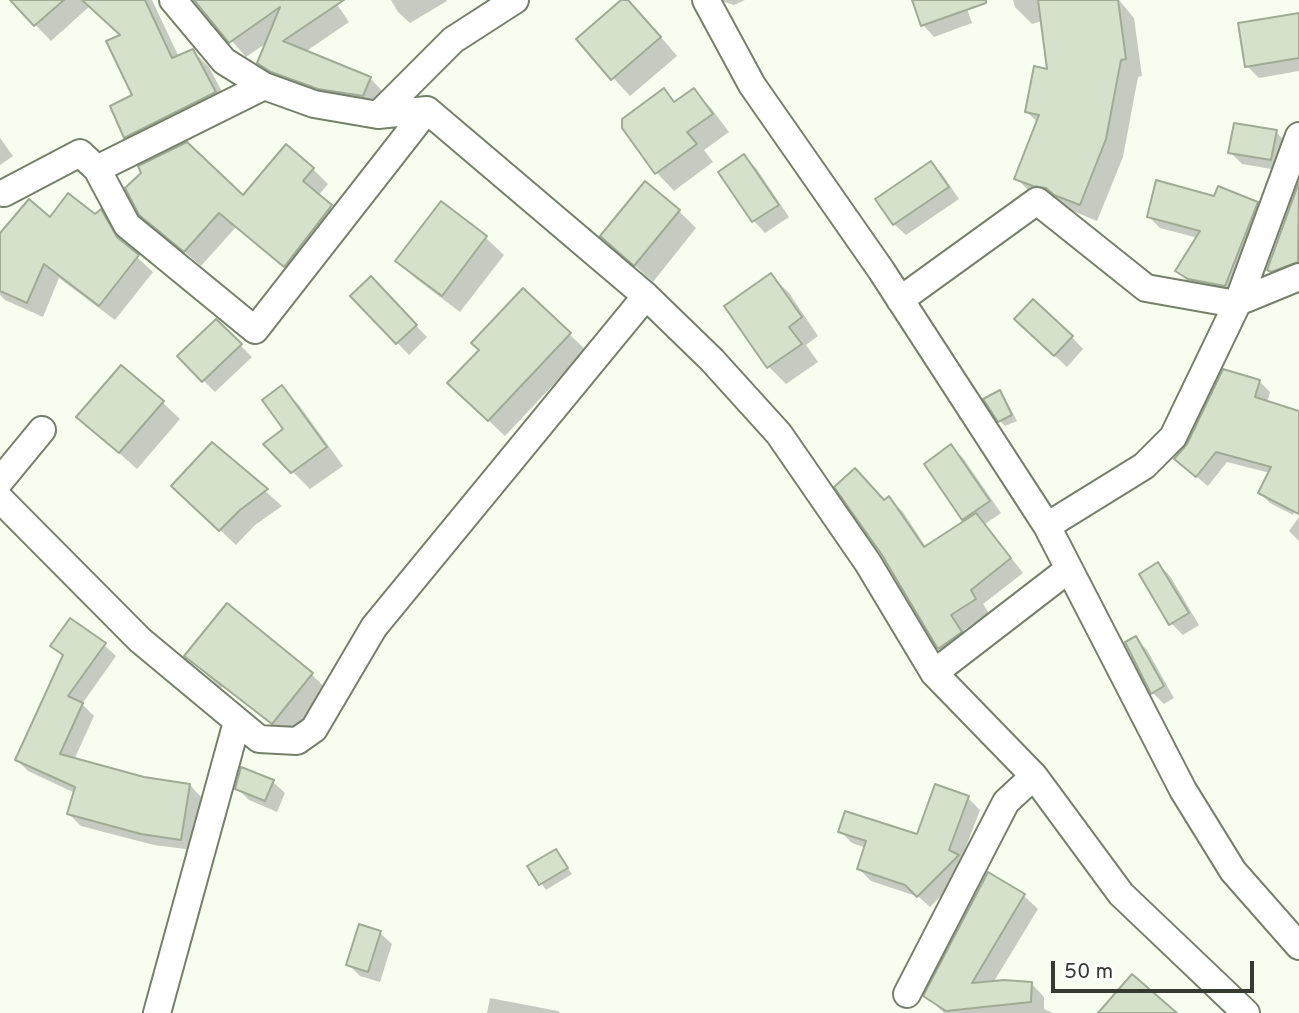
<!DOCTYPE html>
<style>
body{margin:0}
#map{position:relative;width:1299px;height:1013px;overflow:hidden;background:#f7fef0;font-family:Overpass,sans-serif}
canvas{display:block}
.scale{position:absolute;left:1051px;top:961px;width:203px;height:32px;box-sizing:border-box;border:4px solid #363b32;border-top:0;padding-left:9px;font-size:21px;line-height:24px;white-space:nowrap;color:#363b32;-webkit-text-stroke:5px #fff;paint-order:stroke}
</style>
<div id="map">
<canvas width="1299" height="1013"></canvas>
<div class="scale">50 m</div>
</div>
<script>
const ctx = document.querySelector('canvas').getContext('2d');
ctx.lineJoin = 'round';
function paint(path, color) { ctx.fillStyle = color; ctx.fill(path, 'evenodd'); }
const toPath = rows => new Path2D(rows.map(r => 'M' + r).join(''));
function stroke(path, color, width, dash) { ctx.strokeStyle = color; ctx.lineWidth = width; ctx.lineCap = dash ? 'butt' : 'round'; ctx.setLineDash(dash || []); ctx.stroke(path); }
paint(toPath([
 [31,0,152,0,179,57,193,51,209,67,231,109,142,153,126,137,134,96,122,35,90,6,51,41,20,9],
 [196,0,334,0,349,22,305,52,370,78,385,94,378,111,275,78,259,63,268,42,246,57],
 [391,0,446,0,447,1,410,23,398,12],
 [624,0,643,16,677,56,630,96,578,40],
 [718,0,745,0,734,5],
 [914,0,964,0,972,23,934,37,923,25],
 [1013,0,1119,0,1134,18,1142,76,1138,77,1123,157,1097,221,1073,211,1065,205,1052,203,1033,195,1016,178,1038,123,1027,112,1049,71,1042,21,1032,24,1015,7],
 [1299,14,1299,71,1259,78,1247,66],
 [693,90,711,108,729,132,704,150,713,162,674,191,657,173,624,127,664,91,676,103],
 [1276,132,1288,144,1283,171,1242,164,1230,152],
 [0,138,13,156,0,165],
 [744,156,756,168,789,217,765,233,754,221,720,172],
 [931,163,942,174,959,199,906,235,894,224],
 [313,169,328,184,318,196,347,222,300,281,236,227,201,266,141,214,243,198],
 [1299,187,1299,285,1286,287,1269,270],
 [1215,198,1257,203,1269,215,1237,297,1189,283,1177,271,1198,238,1160,228,1149,217],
 [441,203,486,238,504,255,460,312,415,278,398,261],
 [101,211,116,226,128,249,153,272,115,320,59,278,43,317,5,300,0,295,0,261,50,219,96,216],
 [679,211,696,228,653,282,602,236],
 [771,275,789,293,818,336,806,345,818,362,786,384,769,367],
 [371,279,427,337,409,355,353,296],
 [523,291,586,350,505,436,466,399,481,350],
 [216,321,252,357,215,392,179,356],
 [1028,331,1072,337,1083,349,1067,367],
 [1259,381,1270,392,1267,403,1299,413,1299,496,1293,515,1270,503,1260,493,1270,473,1227,462,1208,486,1187,469,1188,445],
 [282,388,299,405,343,466,310,489,265,444,286,429],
 [1000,393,1005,398,1017,421,1005,426,1000,421],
 [162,402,180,419,137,469,79,417],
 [212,444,282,506,255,525,236,545,189,501],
 [951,447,963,458,1001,513,985,524,1023,573,983,604,989,613,964,630,974,646,953,662,939,648,884,501,889,498,903,512,926,547,966,521,964,519],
 [1299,517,1299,541,1289,531],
 [1158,564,1170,576,1199,625,1183,635,1171,623],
 [227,606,312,675,330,692,291,740,223,686,221,688,186,656],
 [1135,638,1147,650,1174,698,1164,704,1153,693],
 [52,645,104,645,116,656,82,704,94,716,74,760,144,779,190,785,201,797,193,850,154,845,81,826,69,814,75,793,28,771,17,760,64,657],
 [273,782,285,793,277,812,249,800,237,788],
 [936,786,968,798,980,810,961,860,969,868,930,907,919,897,871,881,859,869,866,848,852,843,840,831,918,836],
 [556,851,572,874,546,890,530,867],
 [988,874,1024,896,1038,909,993,983,1031,983,1044,997,1044,1009,1053,1013,944,1013,926,996],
 [380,933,392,944,380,982,360,976,348,964],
 [490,998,558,1011,560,1013,487,1013]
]), '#0003');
const building = toPath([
 [10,0,64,0,34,26,10,0],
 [82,0,145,0,172,58,193,49,216,92,124,138,110,106,132,95,106,41,120,35,82,0],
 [194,0,344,0,283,41,371,77,363,96,318,89,271,72,257,63,280,7,229,43,194,0],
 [621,0,628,0,661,37,611,80,576,39,621,0],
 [912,0,986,0,986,3,921,26,912,0],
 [1038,0,1118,0,1126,59,1121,60,1106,139,1080,205,1054,195,1046,188,1033,186,1014,179,1039,115,1025,112,1034,66,1047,69,1038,0],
 [1299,13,1299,58,1245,67,1238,23,1299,13],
 [664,88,674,102,694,88,713,114,687,132,697,144,655,174,622,128,622,119,664,88],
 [1234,123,1277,130,1271,160,1228,153,1234,123],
 [187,142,243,195,286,144,314,168,303,181,332,205,284,267,219,213,184,252,139,215,125,188,141,173,138,166,187,142],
 [744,154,779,205,752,222,718,172,744,154],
 [931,161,949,187,893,225,875,199,931,161],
 [1156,180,1214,196,1218,186,1258,202,1225,286,1188,279,1175,271,1200,231,1147,217,1156,180],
 [645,181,680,210,634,266,600,236,645,181],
 [1299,182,1298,262,1271,272,1267,270,1299,182],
 [68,193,95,214,101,209,117,237,139,255,99,306,44,264,27,303,0,291,0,233,29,199,50,217,68,193],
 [441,201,487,236,442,296,395,261,441,201],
 [771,273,802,317,789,327,802,344,767,368,724,306,771,273],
 [371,276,417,325,396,344,350,296,371,276],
 [523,288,571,333,488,421,447,383,479,350,471,343,523,288],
 [1033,299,1073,336,1054,356,1014,319,1033,299],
 [216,319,242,344,202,382,177,356,216,319],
 [121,365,164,401,119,453,76,417,121,365],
 [1223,369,1260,380,1255,397,1299,411,1299,514,1258,493,1271,467,1216,452,1196,477,1174,459,1187,444,1223,369],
 [282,385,327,447,291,473,263,444,283,429,262,400,282,385],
 [1000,390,1012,415,998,422,983,399,1000,390],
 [212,442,268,489,240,510,219,531,171,486,212,442],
 [951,444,990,501,962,520,924,464,951,444],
 [855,468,884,500,889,496,924,547,976,513,1011,558,971,590,976,599,951,615,962,632,938,649,882,555,834,487,855,468],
 [1158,562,1189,613,1169,625,1139,574,1158,562],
 [227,603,313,673,272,724,184,656,227,603],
 [70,618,106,643,68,696,83,703,60,754,144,777,190,784,181,840,141,834,67,814,75,787,15,760,63,655,50,646,70,618],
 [1136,636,1164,686,1151,694,1125,642,1136,636],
 [241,767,274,780,265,801,235,789,241,767],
 [935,784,969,796,949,850,959,855,917,897,905,885,857,869,866,841,838,832,845,811,917,834,935,784],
 [556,849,568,868,539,885,527,866,556,849],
 [988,872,1025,894,972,983,1004,980,1032,982,1031,1002,946,1011,923,996,988,872],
 [359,924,381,931,368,972,346,965,359,924],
 [1132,974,1177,1013,1098,1013,1132,974]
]);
paint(building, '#d5e1ca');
stroke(building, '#a0ab95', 2);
const minor = toPath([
 [173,0,224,61,264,86,314,104,378,115,427,110,646,296,712,360,779,434,868,563,934,673,1034,776,1121,894,1246,1013],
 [706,0,752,85,881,270,1047,526,1183,790,1233,871,1299,946],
 [378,115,453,40,515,0],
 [97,169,264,86],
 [4,193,80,153,97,169,127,225,255,330,427,110],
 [900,300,1037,201,1146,288,1236,304],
 [1238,302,1299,277],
 [0,481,42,430],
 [0,499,140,640,259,739,297,741,314,729,374,627,646,296],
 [1047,526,1144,466,1173,437,1238,302,1299,136],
 [934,673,1069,569],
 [907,994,1006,802,1034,776],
 [157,1013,237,722]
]);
stroke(minor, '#75806b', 30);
stroke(minor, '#fff', 26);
</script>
